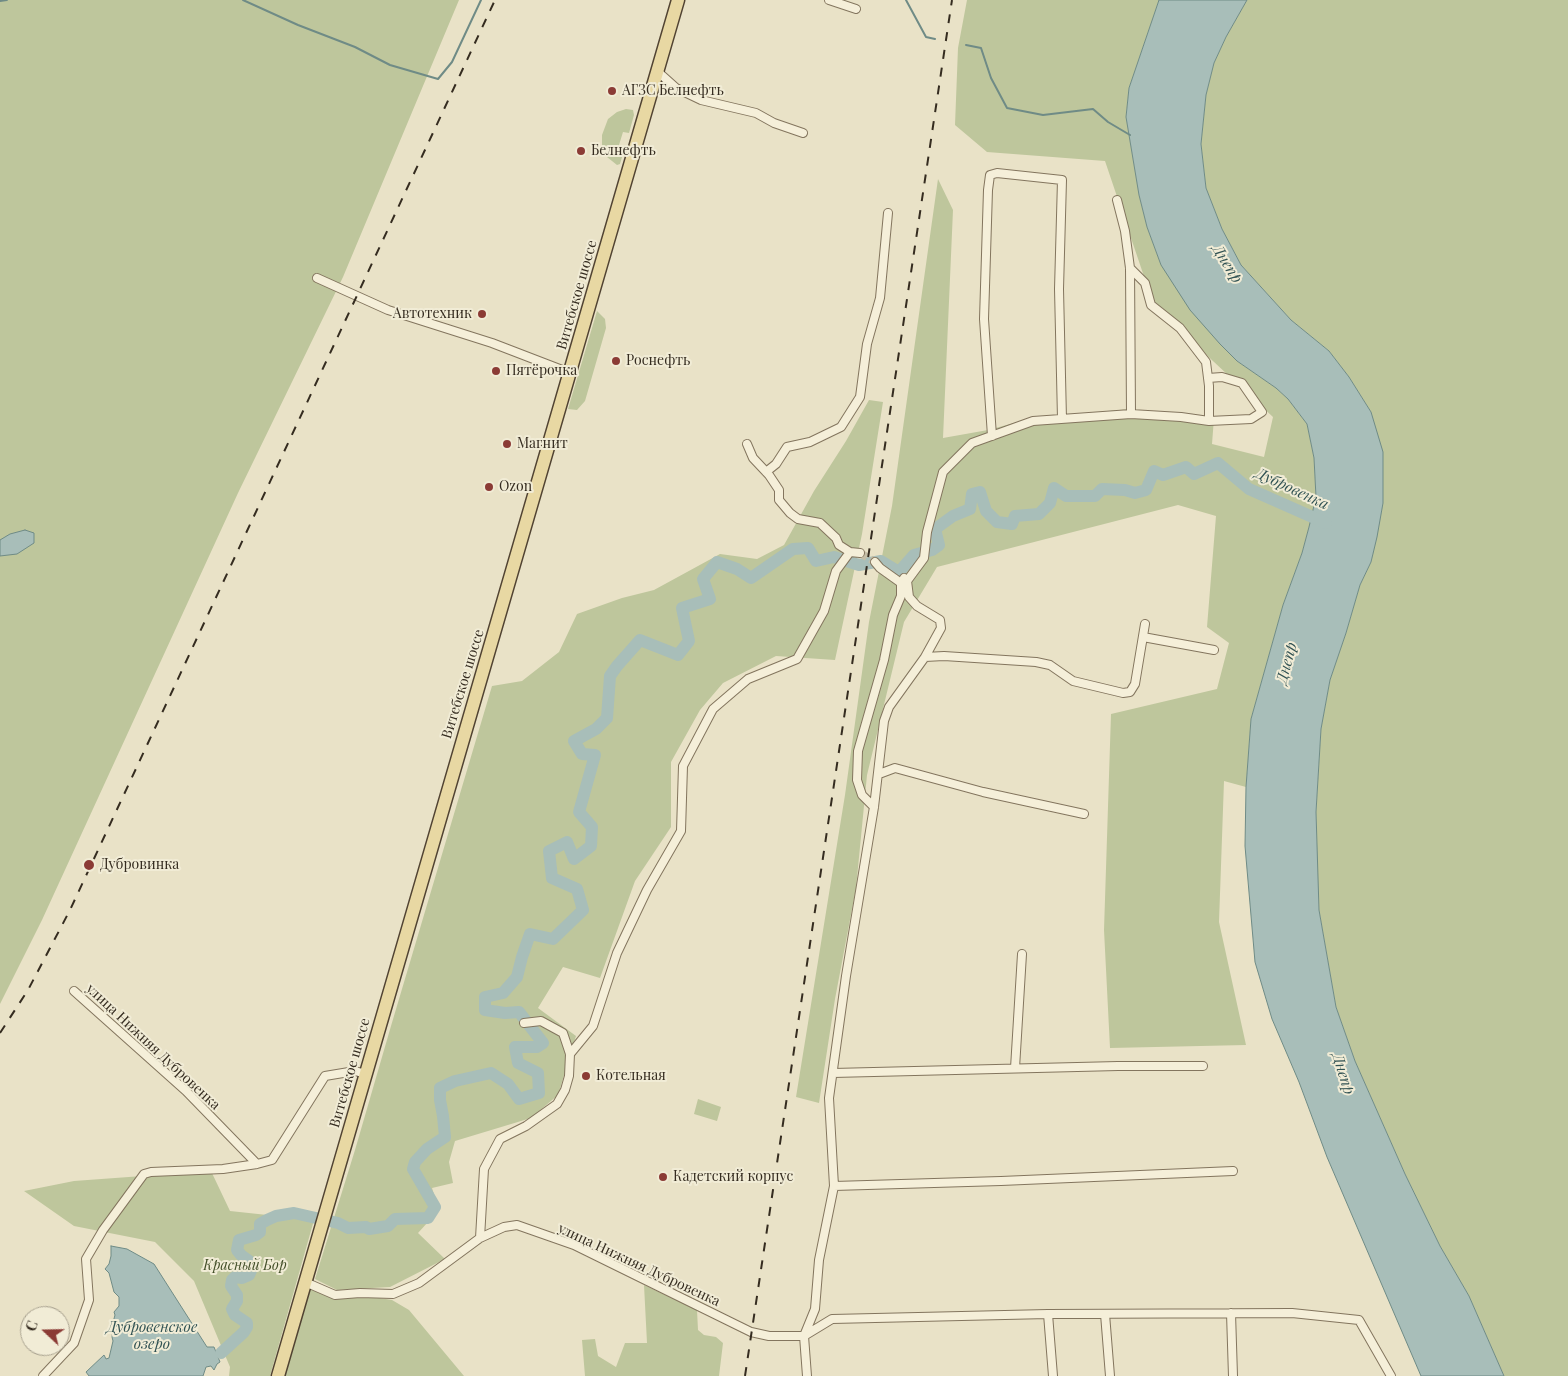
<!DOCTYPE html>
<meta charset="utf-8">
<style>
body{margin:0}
#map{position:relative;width:1568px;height:1376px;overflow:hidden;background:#e9e2c7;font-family:"Playfair Display",serif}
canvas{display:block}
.north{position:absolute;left:20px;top:1306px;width:50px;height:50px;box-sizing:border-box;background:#f1ecd6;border:1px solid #a69f8d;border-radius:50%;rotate:291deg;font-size:14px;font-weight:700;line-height:20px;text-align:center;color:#352c20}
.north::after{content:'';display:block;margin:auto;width:18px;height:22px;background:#8b3b35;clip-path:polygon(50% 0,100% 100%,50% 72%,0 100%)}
</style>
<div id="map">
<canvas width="1568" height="1376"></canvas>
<div class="north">С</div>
</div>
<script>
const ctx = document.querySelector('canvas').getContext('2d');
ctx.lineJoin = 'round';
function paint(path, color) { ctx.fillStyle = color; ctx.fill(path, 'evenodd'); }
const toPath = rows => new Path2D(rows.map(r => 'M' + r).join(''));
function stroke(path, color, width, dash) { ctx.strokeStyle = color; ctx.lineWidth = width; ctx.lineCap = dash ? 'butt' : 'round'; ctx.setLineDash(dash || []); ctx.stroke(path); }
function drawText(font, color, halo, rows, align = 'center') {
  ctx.font = font + ' "Playfair Display",serif'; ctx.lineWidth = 4; ctx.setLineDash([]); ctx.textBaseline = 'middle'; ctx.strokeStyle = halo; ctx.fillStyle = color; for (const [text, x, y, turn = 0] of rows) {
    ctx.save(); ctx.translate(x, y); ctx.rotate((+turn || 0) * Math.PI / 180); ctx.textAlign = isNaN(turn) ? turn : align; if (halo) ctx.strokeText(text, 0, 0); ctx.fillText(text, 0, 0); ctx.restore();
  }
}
paint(toPath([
 [0,0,459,0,343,277,238,493,42,920,0,1004],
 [967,0,1159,0,1129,88,1126,117,1139,195,1147,227,1161,265,1237,361,1276,388,1288,399,1307,424,1314,458,1316,497,1309,527,1302,553,1283,605,1251,719,1246,787,1224,781,1219,922,1246,1045,1110,1048,1104,930,1111,714,1217,689,1229,643,1207,627,1216,516,1178,505,937,567,904,622,867,775,856,888,835,999,819,1103,796,1097,845,795,869,622,892,506,938,179,953,210,943,438,988,430,1029,419,1129,409,1214,418,1212,444,1264,457,1273,417,1154,306,1105,161,987,152,955,125,958,48],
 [1247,0,1568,0,1568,1376,1504,1376,1469,1296,1440,1246,1405,1174,1355,1061,1336,1007,1319,910,1317,880,1316,812,1321,729,1330,680,1346,633,1360,585,1371,562,1383,503,1371,412,1349,377,1329,351,1291,320,1241,265,1222,229,1206,188,1201,144,1206,95,1214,63,1226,37],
 [626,109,633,110,634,115,629,133,623,132,619,145,625,147,620,164,617,165,607,157,602,147,602,135,608,119,617,112],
 [597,311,605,319,606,328,585,401,577,410,568,409],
 [869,400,883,402,862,534,835,660,776,656,723,683,700,710,671,762,671,827,635,881,600,978,563,967,538,1008,576,1036,558,1095,531,1118,455,1141,449,1162,453,1183,432,1188,439,1210,418,1233,445,1259,390,1287,337,1290,315,1279,355,1150,391,1026,492,686,522,681,559,652,577,614,622,598,654,590,720,554,757,559,784,545,814,491,846,441],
 [698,1099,721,1107,717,1121,694,1114],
 [211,1171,230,1211,314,1220,270,1376,229,1376,230,1367,194,1281,155,1242,74,1226,24,1191,74,1181],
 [644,1285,697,1310,698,1330,704,1335,716,1337,723,1343,719,1376,585,1376,582,1340,595,1339,598,1356,616,1367,625,1343,647,1343],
 [307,1286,332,1298,368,1296,392,1300,409,1310,464,1376,282,1376]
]), '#bec69c');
const water = toPath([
 [1159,0,1247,0,1226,37,1214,63,1206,95,1201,144,1206,188,1222,229,1241,265,1291,320,1329,351,1349,377,1371,412,1383,452,1383,503,1377,537,1371,562,1360,585,1346,633,1330,680,1321,729,1316,812,1319,910,1336,1007,1355,1061,1405,1174,1440,1246,1469,1296,1504,1376,1421,1376,1327,1157,1299,1082,1272,1019,1255,962,1245,846,1246,787,1251,719,1283,605,1302,553,1309,527,1316,497,1314,458,1307,424,1288,399,1276,388,1237,361,1220,344,1190,310,1161,265,1147,227,1139,195,1126,117,1129,88,1159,0],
 [25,530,34,533,34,543,17,554,0,556,0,540,10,534,25,530],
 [111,1246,127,1249,154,1264,207,1347,214,1347,220,1362,217,1364,214,1370,211,1366,206,1367,203,1376,89,1376,86,1372,104,1355,106,1359,109,1358,113,1341,112,1337,113,1329,112,1326,115,1315,114,1312,119,1306,119,1297,114,1292,109,1273,105,1269,109,1264,111,1256,111,1246]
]);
paint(water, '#a8beb9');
stroke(water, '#6f8b86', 1);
stroke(toPath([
 [243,0,298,25,355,47,390,65,438,79,452,62,481,0],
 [906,0,926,37,935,39],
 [0,1,7,0],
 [966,45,981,48,991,78,1007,108,1043,115,1093,109,1108,122,1130,135]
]), '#6f8b86', 2);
stroke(toPath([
 [221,1353,244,1332,247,1327,247,1323,235,1315,232,1309,237,1301,237,1295,231,1286,232,1280,235,1277,242,1278,249,1275,253,1266,252,1263,241,1255,237,1250,239,1240,256,1235,260,1232,260,1224,267,1220,276,1216,294,1213,338,1223,348,1228,366,1227,369,1229,388,1226,395,1219,428,1218,435,1207,413,1169,415,1162,427,1149,445,1137,443,1116,440,1100,440,1088,455,1081,491,1073,508,1084,519,1099,539,1093,538,1073,518,1063,515,1047,537,1047,543,1043,519,1012,505,1013,485,1010,485,997,503,993,517,977,522,957,530,934,553,939,583,910,577,889,552,878,549,851,567,842,574,859,591,846,592,827,579,812,595,755,582,754,574,741,596,729,607,718,610,676,617,666,640,640,678,655,689,641,682,608,710,599,703,579,717,562,737,569,751,578,793,549,808,548,816,561,834,557,859,565,881,561,899,572,914,555,932,550,939,545,935,529,953,516,970,509,972,494,980,492,986,511,997,522,1012,524,1015,516,1039,514,1050,503,1054,488,1066,496,1095,496,1102,489,1125,490,1135,493,1146,490,1154,471,1163,475,1186,467,1194,474,1218,463,1249,489,1326,523]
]), '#a8beb9', 12);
stroke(toPath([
 [860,553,875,562]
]), '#c5bea6', 8, [8, 4]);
const minor = toPath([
 [829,0,856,9],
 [657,71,676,88,701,100,756,113,774,123,803,133],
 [1117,200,1125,231,1130,268,1131,414],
 [317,278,388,310,492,343,570,373],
 [1208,378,1222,377,1242,383,1262,412,1251,419,1209,421],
 [992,436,984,319,988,190,990,175,997,173,1062,180,1059,289,1062,419],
 [747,444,753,458,769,475,779,490,779,500,790,513,798,519,820,523,836,538,839,545,850,552,860,553],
 [766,472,776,464,787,447,810,442,841,427,860,397,867,344,880,298,888,213],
 [904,578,907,581,909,597,917,606,940,620,941,628,925,657],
 [907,581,924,558,927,532,943,472,972,443,1033,421,1131,414,1181,417,1209,421,1209,386,1206,362,1180,328,1151,305,1145,283,1130,268],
 [1143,637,1214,650],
 [879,774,895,768,983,792,1084,814],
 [874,807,862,795,857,780,858,751,884,660,893,615,901,596,901,583,880,568,875,562],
 [74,991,186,1091,257,1164],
 [570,1054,593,1026,617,953,647,890,681,831,683,766,713,709,748,679,797,659,824,611,836,571,850,552],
 [1015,1068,1022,954],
 [833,1073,1118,1066,1203,1066],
 [834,1186,1001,1181,1233,1171],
 [480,1238,484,1169,500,1139,526,1126,557,1104,565,1090,569,1076,570,1054,563,1033,541,1021,524,1023],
 [305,1282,335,1295,360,1293,393,1294,419,1283,480,1238,504,1227,517,1225,574,1245,751,1332,769,1336,804,1336],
 [1231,1313,1233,1376],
 [1048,1314,1292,1313,1359,1320,1391,1376],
 [1105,1314,1110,1376],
 [804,1336,832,1319,1048,1314,1053,1376],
 [43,1376,74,1343,89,1300,86,1259,103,1230,144,1174,151,1172,223,1169,257,1164,272,1160,325,1076,355,1071,366,1074],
 [807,1376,804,1336,815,1309,819,1260,834,1186,829,1098,846,976,874,807,884,721,889,707,925,657,944,656,1036,662,1050,665,1073,681,1123,693,1130,692,1135,684,1145,624]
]);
const primary = toPath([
 [278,1376,678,0]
]);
stroke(minor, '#83755e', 10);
stroke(primary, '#514332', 15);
stroke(minor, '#f5efd9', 8);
stroke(primary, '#e8d8a3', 12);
stroke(toPath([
 [0,1033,28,990,70,910,495,0],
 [745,1376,952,0]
]), '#352c20', 2, [9, 9]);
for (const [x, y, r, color] of [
 [612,91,5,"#8b3b35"],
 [581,151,5,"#8b3b35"],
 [482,314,5,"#8b3b35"],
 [616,361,5,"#8b3b35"],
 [496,371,5,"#8b3b35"],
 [507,444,5,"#8b3b35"],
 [489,487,5,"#8b3b35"],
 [89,865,6,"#8b3b35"],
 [586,1076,5,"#8b3b35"],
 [663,1177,5,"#8b3b35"]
]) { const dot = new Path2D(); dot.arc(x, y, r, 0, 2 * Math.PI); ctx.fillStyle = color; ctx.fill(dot); stroke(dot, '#f1ecd6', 2); }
drawText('14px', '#352c20', '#f1ecd6', [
 ["АГЗС Белнефть",622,91],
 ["Белнефть",591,151],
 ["Автотехник",472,314,"right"],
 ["Роснефть",626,361],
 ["Пятёрочка",506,371],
 ["Магнит",517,444],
 ["Ozon",499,487],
 ["Дубровинка",100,865],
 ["Котельная",596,1076],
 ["Кадетский корпус",673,1177]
], 'left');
drawText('14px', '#352c20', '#f1ecd6', [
 ["Витебское шоссе",577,295,-74],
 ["Витебское шоссе",463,684,-73],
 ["улица Нижняя Дубровенка",153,1047,43],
 ["Витебское шоссе",350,1073,-74],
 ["улица Нижняя Дубровенка",639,1265,25]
]);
drawText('italic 14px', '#434f29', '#f1ecd6', [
 ["Красный Бор",245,1266]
]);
drawText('italic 15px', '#315253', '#f1ecd6', [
 ["Днепр",1227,264,58],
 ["Дубровенка",1292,489,25],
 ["Днепр",1287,663,-75],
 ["Днепр",1343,1074,73],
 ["Дубровенское",152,1327],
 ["озеро",152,1344]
]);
</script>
